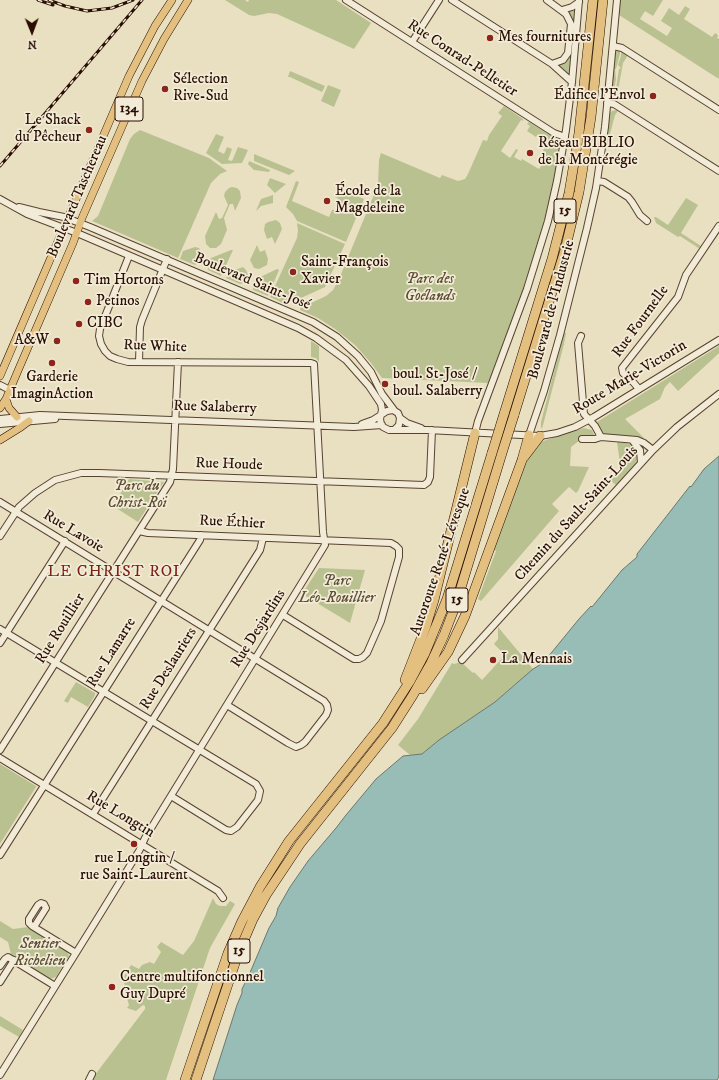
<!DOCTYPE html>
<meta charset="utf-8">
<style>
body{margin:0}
#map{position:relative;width:719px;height:1080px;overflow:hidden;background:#e9e0c1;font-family:"IM FELL DW Pica",serif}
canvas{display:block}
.north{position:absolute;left:12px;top:12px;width:40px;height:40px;-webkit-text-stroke:3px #f1ebd7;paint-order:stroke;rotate:179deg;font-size:11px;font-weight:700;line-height:16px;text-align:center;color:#2a0e01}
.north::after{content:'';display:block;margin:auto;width:14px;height:18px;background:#2a0e01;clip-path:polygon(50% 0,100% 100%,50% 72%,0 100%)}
</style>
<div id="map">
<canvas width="719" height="1080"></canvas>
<div class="north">N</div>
</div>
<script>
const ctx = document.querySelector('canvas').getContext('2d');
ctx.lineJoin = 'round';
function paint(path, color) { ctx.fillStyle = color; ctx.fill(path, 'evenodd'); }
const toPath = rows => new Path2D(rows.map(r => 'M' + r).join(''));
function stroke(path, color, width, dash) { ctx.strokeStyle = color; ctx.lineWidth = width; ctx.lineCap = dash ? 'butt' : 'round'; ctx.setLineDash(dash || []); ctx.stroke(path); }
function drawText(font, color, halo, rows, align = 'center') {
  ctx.font = font + ' "IM FELL DW Pica",serif'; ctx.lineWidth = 3.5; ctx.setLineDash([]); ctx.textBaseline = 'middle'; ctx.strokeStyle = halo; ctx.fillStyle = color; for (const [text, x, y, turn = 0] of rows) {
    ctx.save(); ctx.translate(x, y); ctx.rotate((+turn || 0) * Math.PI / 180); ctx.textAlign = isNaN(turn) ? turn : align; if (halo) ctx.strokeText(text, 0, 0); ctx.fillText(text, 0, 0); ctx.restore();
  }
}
paint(toPath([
 [225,0,245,0,248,2,249,0,336,0,371,23,354,49,277,14,269,13,254,16,249,15],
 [620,0,663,0,653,16,645,11,640,19,667,36,672,28,661,21,669,8,679,15,685,6,690,9,684,19,712,37,715,33,718,35,717,38,719,39,719,79,619,15],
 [576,7,570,76,557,64,563,62,573,22,568,12],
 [617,51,620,51,620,54,616,69,615,69,616,79,613,99,611,96,614,54],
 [621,51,628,55,623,63,617,96,615,95,619,69,621,68,618,65,621,56],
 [290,71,325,86,322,92,290,77,288,77],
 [328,85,341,90,334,107,321,101],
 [504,106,523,119,523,121,521,120,501,151,510,158,516,149,518,150,514,157,521,161,522,159,539,169,547,157,543,155,544,153,543,151,545,147,538,143,540,137,537,135,536,137,527,131,530,126,527,124,529,122,556,139,561,145,558,166,547,216,528,276,488,383,382,378,371,363,355,345,335,329,318,318,300,310,301,304,307,300,309,304,326,296,333,290,339,279,378,185,379,160,381,153,440,178,442,175,458,181,465,179,468,174,483,140,487,141,489,135,502,116,498,113],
 [616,110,618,111,615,115,610,134,610,145,606,145,609,114,612,111],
 [140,130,209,158,227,171,220,174,211,183,178,258,92,221,98,216,130,139,134,134],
 [216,134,224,137,218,151,224,154,227,147,232,149,228,160,232,161,238,147,248,150,242,163,222,164,206,153],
 [254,154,295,171,289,175,254,161],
 [249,161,270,170,269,172,254,170,248,164],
 [270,178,286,184,275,193,267,185],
 [296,181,299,182,292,201,329,217,332,210,336,210,338,206,336,204,338,198,335,197,338,188,364,199,346,242,297,221,293,214,286,207],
 [232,187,237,188,240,191,241,198,235,211,233,204,230,204,224,218,227,230,221,244,216,248,210,248,206,244,205,236,216,212,219,219,222,218,228,205,224,196,225,192,229,188],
 [273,195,273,203,261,206,256,211,261,199],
 [686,198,698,205,681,233,701,246,700,249,680,236,678,237,656,223,654,217,656,217,668,225],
 [276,220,280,223,282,229,275,244,272,237,267,239,264,230,265,224,268,222],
 [297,223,345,244,325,287,301,298,300,297,285,304,270,297,297,238,298,230],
 [257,245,260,252,265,250,268,259,267,265,259,269,254,268,250,260],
 [195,247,199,248,202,254,201,259,198,263,195,265,180,259,183,251],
 [231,250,233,250,221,276,208,270,207,264,211,258],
 [243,267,246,270,248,275,243,283,240,284,226,278,229,272],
 [277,269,279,270,268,296,253,290,253,285,254,280],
 [564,333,566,333,564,344,542,429,541,427,541,422],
 [311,341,319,346,319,362,316,358,311,357],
 [719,346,719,353,717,355,678,391,670,382,665,387,660,399,625,419,644,438,608,435,601,432,597,422],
 [584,428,592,430,595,437,580,440,571,447,570,466,589,467,578,491,576,493,569,487,552,504,559,511,481,601,478,599,496,551,495,550,492,552,527,457,537,446,543,441],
 [617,442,632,444,637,449,638,458,636,463,616,485,610,480,621,470],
 [129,479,164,482,138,522,113,506],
 [319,568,365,570,350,623,302,594],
 [498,627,533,669,495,702,439,740,422,754,410,755,398,745,418,719,452,663,454,664,461,662,473,673,474,672,482,680,505,655,494,644,498,639],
 [76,682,95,693,95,695,88,707,71,697,68,703,64,701],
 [0,764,36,786,36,787,0,844],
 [213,898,216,904,220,906,226,906,230,901,235,904,210,948,166,1080,91,1080,145,1009,145,1006,143,1005,136,1011,127,1008,129,1005,126,995,121,991,125,984,121,981,131,965,139,969,142,965,150,962,154,964,161,952,157,947,161,942,183,955,194,941],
 [0,921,13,929,28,927,67,951,69,956,56,977,50,979,11,954,8,942,0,937],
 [0,1016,23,1030,19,1037,0,1026]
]), '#b9c191');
const water = toPath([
 [719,456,719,1077,717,1080,213,1080,237,1005,242,993,242,989,245,983,246,978,249,975,269,928,276,916,278,908,290,887,308,861,336,828,346,815,376,779,403,756,422,754,439,740,495,702,533,669,543,663,579,619,591,606,592,607,622,570,637,557,637,554,690,486,691,487,704,469,719,456]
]);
paint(water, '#97bdb6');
stroke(water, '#6b776e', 1);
const minor = toPath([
 [346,0,554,133,565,137],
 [452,0,552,64,572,82],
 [547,0,566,14,571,24,568,53,563,60,552,64],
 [562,10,572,7,579,2],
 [412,42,439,0],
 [613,46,622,48,719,110],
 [607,103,614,104,719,171],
 [597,181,604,182,628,197,632,202,640,215,647,221],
 [0,199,27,214,77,233,240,303,298,328,316,338,346,360,369,386,381,404,382,410,380,419,381,424,383,427,389,430,428,430,540,436,557,433,575,427,594,417,719,340],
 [19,207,39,212,64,217,90,227,313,322,337,337,358,356,371,372,382,394,394,410],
 [581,336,578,343,584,414,595,426,601,437],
 [139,362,140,327,142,320,167,259],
 [0,385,10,390],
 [639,389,633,382,623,373,622,368,678,297,686,275,719,226],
 [400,418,407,423,421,428],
 [0,419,40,415,354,427,382,425],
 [0,424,55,419],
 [362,424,373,420,387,411,393,410,398,413,400,418,399,425,395,429],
 [475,433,478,421,527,289,548,221,557,181,566,130,572,82,579,0],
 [529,435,544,391,560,335,587,228,596,188,605,127,617,0],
 [582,439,595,439,601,437,637,440,644,443,653,450],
 [632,440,640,450,641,463],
 [0,502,324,701,327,705,328,710,326,715,305,742,301,745,296,747,288,743,227,705],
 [139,531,148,533,391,543,396,546,399,549,399,557,381,621,367,653,363,657,359,659,354,659,283,615],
 [0,536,19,507,35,493,55,480,81,473,99,473,424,485,428,482,430,477,432,430],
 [0,629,256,784,260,791,258,800,237,827,231,831,226,830,171,796],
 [0,643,65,541],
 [462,660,653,450,677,427,719,394],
 [0,750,170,482,173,469,178,362],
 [0,758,218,891,223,898],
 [93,814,260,550,263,538],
 [0,855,200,540,201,535],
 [34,927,46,908,44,904,41,903,38,905,29,919,29,923,32,926,76,953],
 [0,966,5,959,8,957,55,986],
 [0,982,14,960],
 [0,1075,99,916,139,851,145,838,325,545,323,532,314,364,311,363,128,362,117,359,110,356,105,351,101,344,99,336,100,329,129,256],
 [89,1080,92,1074]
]);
const major = toPath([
 [0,376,129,76,155,26,172,0],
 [6,399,9,408,17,417],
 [0,408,6,399,17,373,73,243,82,218,142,81,164,39,188,0],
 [0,440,21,427,29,421]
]);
const highway = toPath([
 [504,414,552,259,569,193,579,133,593,0],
 [514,415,565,250,579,192,591,117,603,0],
 [524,457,540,436],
 [405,680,426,626,434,600,475,433],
 [422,689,448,652,465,616,522,460,529,435],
 [185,1080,228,953,242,921,260,887,289,841,383,723,410,681,425,653,447,599,492,453],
 [196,1080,238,954,253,919,266,895,300,844,392,728,413,695,431,663,444,635,456,604,502,453]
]);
stroke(minor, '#5a4231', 8);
stroke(major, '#2a0e01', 8);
stroke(highway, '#2a0e01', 10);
stroke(minor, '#f1ebd7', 6);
stroke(major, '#e4c080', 7);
stroke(highway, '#e4c080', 9);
const rail = toPath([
 [38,0,53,5],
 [49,0,65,6,87,11,112,8,133,0],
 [0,166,142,0]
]);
stroke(rail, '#2a0e01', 3);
stroke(rail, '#f1ebd7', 1.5, [4.5]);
const highwayBridge = toPath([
 [492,453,504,414],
 [502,453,514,415]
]);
stroke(highwayBridge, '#2a0e01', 10, []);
stroke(highwayBridge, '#e4c080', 9);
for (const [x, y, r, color] of [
 [490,38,4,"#8f2418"],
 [165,89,4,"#8f2418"],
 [653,96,4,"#8f2418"],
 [89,130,4,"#8f2418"],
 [530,153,4,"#8f2418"],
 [327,201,4,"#8f2418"],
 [293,272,4,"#8f2418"],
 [76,281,4,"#8f2418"],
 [88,302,4,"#8f2418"],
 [79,324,4,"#8f2418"],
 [57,341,4,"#8f2418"],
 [52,363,4,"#8f2418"],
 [385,384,4,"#8f2418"],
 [493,660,4,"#8f2418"],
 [134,844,4,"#8f2418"],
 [112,987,4,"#8f2418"]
]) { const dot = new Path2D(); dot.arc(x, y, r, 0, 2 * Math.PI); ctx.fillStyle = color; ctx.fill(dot); stroke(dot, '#f1ebd7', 1.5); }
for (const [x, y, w] of [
 [129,109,28],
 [565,211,22],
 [457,600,22],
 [239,951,22]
]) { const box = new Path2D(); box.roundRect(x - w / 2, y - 12, w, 24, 3); ctx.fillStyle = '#f1ebd7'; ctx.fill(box); stroke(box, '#2a0e01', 1); }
drawText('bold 14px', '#2a0e01', null, [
 ["134",129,109],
 ["15",565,211],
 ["15",457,600],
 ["15",239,951]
]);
drawText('15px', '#2a0e01', '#f1ebd7', [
 ["Mes fournitures",498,38],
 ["Sélection",173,80],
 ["Rive-Sud",173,97],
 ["Édifice l'Envol",645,96,"right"],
 ["Le Shack",81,121,"right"],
 ["du Pêcheur",81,138,"right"],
 ["Réseau BIBLIO",538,144],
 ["de la Montérégie",538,161],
 ["École de la",335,192],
 ["Magdeleine",335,209],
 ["Saint-François",301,263],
 ["Xavier",301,280],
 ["Tim Hortons",84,281],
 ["Petinos",96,302],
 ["CIBC",87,324],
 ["A&W",49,341,"right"],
 ["boul. St-José /",393,375],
 ["boul. Salaberry",393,392],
 ["Garderie",52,378,"center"],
 ["ImaginAction",52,395,"center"],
 ["La Mennais",501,660],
 ["rue Longtin /",134,859,"center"],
 ["rue Saint-Laurent",134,876,"center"],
 ["Centre multifonctionnel",120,978],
 ["Guy Dupré",120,995]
], 'left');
drawText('15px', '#2a0e01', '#f1ebd7', [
 ["Rue Conrad-Pelletier",462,59,33],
 ["Boulevard Taschereau",78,197,-67],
 ["Boulevard Saint-José",252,282,23],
 ["Boulevard de l'Industrie",552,310,-75],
 ["Rue Fournelle",641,322,-54],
 ["Rue White",155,347,2],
 ["Route Marie-Victorin",630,378,-31],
 ["Rue Salaberry",215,408,2],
 ["Rue Houde",229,465,2],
 ["Chemin du Sault-Saint-Louis",577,514,-48],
 ["Rue Éthier",232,523,3],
 ["Rue Lavoie",73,532,31],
 ["Autoroute René-Lévesque",441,562,-71],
 ["Rue Rouillier",61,629,-58],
 ["Rue Desjardins",259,629,-58],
 ["Rue Lamarre",112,653,-58],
 ["Rue Deslauriers",169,669,-58],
 ["Rue Longtin",120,815,31]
]);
drawText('italic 15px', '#5c4d33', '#f1ebd7', [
 ["Parc des",430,280],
 ["Goélands",430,297],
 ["Parc du",137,487],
 ["Christ-Roi",137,504],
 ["Parc",337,582],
 ["Léo-Rouillier",337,599],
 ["Sentier",40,945],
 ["Richelieu",40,962]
]);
ctx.letterSpacing = '1px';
drawText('16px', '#7a1f14', '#f1ebd7', [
 ["LE CHRIST ROI",114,573]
]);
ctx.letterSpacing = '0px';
</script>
